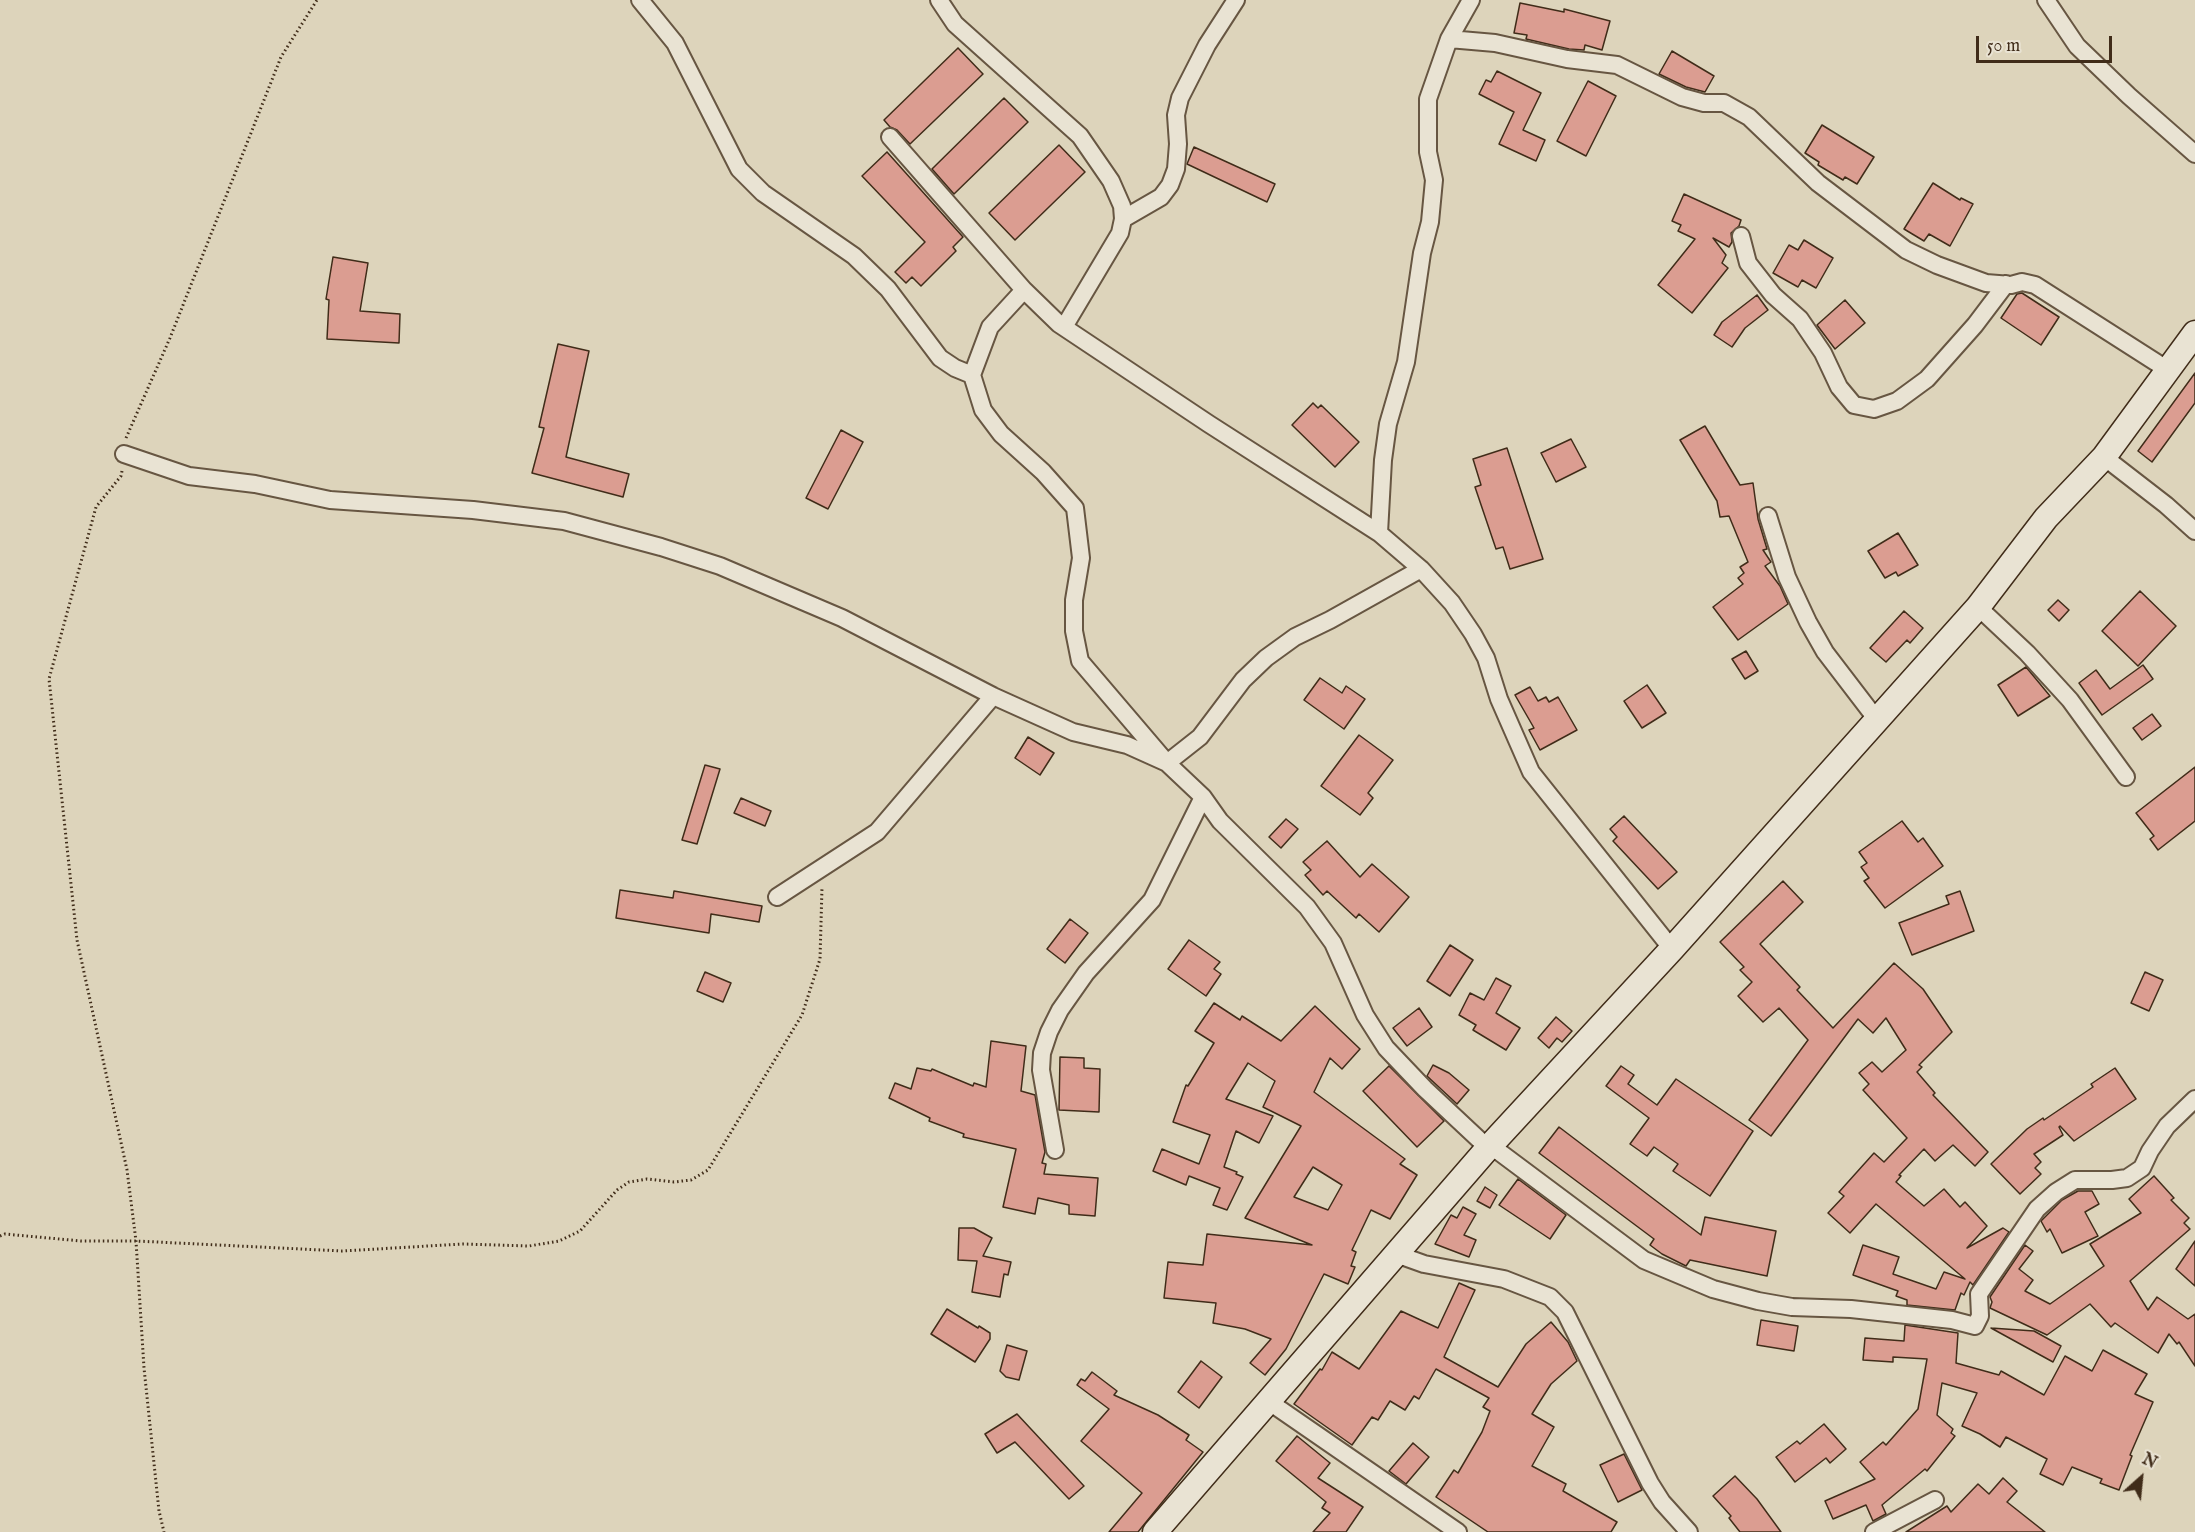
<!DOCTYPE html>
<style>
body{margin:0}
#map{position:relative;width:2195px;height:1532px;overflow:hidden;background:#ddd4bb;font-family:"IM FELL English",serif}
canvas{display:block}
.north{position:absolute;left:2111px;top:1448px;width:60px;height:60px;-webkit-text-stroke:4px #e9e3d3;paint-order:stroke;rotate:27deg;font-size:16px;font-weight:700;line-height:24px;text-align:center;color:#402c19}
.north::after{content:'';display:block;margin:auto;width:21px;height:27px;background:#402c19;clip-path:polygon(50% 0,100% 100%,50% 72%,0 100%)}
.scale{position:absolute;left:1976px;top:36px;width:136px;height:27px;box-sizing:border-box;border:3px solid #402c19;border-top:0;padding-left:8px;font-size:18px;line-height:21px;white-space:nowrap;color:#402c19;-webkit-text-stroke:4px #e9e3d3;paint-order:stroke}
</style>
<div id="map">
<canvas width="2195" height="1532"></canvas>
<div class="north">N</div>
<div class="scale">50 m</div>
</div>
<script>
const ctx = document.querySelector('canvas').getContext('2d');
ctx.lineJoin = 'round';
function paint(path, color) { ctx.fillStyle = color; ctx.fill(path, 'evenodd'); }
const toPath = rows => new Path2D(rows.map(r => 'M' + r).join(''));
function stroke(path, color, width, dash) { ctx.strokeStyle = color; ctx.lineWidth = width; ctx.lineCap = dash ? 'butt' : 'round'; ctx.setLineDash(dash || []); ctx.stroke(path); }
const building = toPath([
 [1520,3,1564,12,1564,9,1610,21,1602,50,1585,45,1584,50,1569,49,1526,39,1527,35,1514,33,1520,3],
 [958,48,983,74,910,144,897,130,890,127,884,120,958,48],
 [1672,51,1714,76,1705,92,1686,87,1659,74,1672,51],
 [1497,71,1541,93,1523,130,1545,140,1536,161,1499,144,1514,112,1479,94,1486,80,1491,82,1497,71],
 [1588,81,1616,96,1586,156,1557,141,1588,81],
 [1004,98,1028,122,954,194,932,169,1004,98],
 [1822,125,1874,157,1857,184,1845,177,1843,180,1818,165,1819,162,1805,153,1822,125],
 [1059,145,1085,172,1015,240,989,213,1059,145],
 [1194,147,1275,184,1267,202,1187,164,1194,147],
 [887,152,963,237,953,247,956,251,921,286,912,277,906,283,895,272,925,242,862,176,887,152],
 [1933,183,1960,200,1961,198,1973,204,1950,246,1929,234,1924,241,1904,229,1933,183],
 [1684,194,1741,220,1739,226,1731,233,1732,242,1729,247,1713,238,1726,255,1722,263,1728,268,1692,313,1658,285,1695,239,1678,231,1681,225,1672,221,1684,194],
 [1804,240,1833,258,1816,288,1802,280,1798,287,1773,273,1789,245,1798,250,1804,240],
 [333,257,368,263,360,311,400,314,399,343,327,339,329,300,326,299,333,257],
 [2022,293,2059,317,2041,345,2001,318,2017,294,2022,293],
 [1757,295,1768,310,1745,328,1732,347,1714,335,1722,322,1757,295],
 [1845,300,1865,323,1835,349,1817,325,1845,300],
 [558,344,589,351,566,457,629,474,623,497,532,473,544,428,539,427,558,344],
 [2195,373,2195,403,2152,462,2138,451,2195,373],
 [1313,403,1318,408,1321,405,1359,442,1335,467,1292,425,1313,403],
 [1705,426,1740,485,1753,483,1758,519,1767,549,1763,550,1771,562,1765,566,1780,586,1788,604,1738,640,1713,607,1743,584,1738,578,1744,573,1740,567,1748,562,1729,516,1720,517,1717,501,1680,440,1705,426],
 [841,430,863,442,828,509,806,498,841,430],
 [1571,439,1586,467,1556,482,1541,453,1571,439],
 [1507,448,1543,559,1510,569,1503,547,1496,549,1475,487,1481,485,1473,459,1507,448],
 [1898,533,1918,565,1898,576,1896,572,1885,578,1868,551,1898,533],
 [2140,591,2176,626,2138,666,2102,631,2140,591],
 [2058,600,2069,610,2059,621,2048,610,2058,600],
 [1904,611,1923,628,1910,643,1907,640,1886,662,1870,648,1904,611],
 [1746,651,1758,671,1745,679,1732,659,1746,651],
 [2143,665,2153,679,2102,715,2079,683,2096,670,2110,689,2143,665],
 [2026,667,2050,696,2018,716,1998,685,2026,667],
 [1320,678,1342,693,1346,686,1365,699,1344,729,1304,700,1320,678],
 [1647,685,1666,713,1642,728,1624,701,1647,685],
 [1530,687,1538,701,1546,697,1549,702,1558,697,1577,730,1540,750,1529,730,1534,728,1515,695,1530,687],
 [2152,714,2161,726,2142,740,2133,728,2152,714],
 [1359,735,1393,760,1368,793,1373,798,1360,815,1321,786,1359,735],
 [1028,737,1054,753,1040,775,1015,758,1028,737],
 [705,765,720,769,697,844,682,840,705,765],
 [2195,767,2195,821,2158,850,2150,839,2154,836,2136,813,2195,767],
 [741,798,771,811,765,826,734,813,741,798],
 [1624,816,1677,872,1658,889,1613,841,1617,837,1610,829,1624,816],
 [1286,819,1298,829,1281,848,1269,837,1286,819],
 [1902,821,1918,842,1923,838,1943,866,1885,908,1864,881,1869,878,1861,867,1867,863,1859,852,1902,821],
 [1327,841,1360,877,1372,864,1409,897,1379,932,1359,914,1356,918,1327,891,1323,895,1305,875,1311,870,1303,862,1327,841],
 [1783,881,1803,902,1760,944,1800,987,1797,990,1833,1028,1894,963,1923,989,1952,1032,1919,1065,1922,1067,1917,1072,1935,1093,1933,1095,1988,1152,1975,1166,1953,1145,1935,1161,1924,1149,1899,1175,1901,1176,1896,1182,1924,1206,1944,1189,1960,1207,1965,1202,1987,1226,1967,1248,2003,1228,2009,1232,1973,1285,1970,1282,1964,1295,1961,1293,1955,1310,1907,1305,1907,1300,1896,1296,1898,1291,1853,1275,1863,1245,1899,1257,1893,1274,1936,1289,1944,1272,1965,1279,1876,1204,1850,1233,1828,1213,1844,1196,1839,1192,1874,1153,1884,1162,1907,1138,1863,1090,1869,1084,1859,1073,1872,1062,1882,1072,1906,1050,1886,1018,1873,1033,1858,1019,1771,1136,1749,1120,1808,1040,1779,1008,1763,1022,1738,996,1752,982,1740,970,1744,967,1720,942,1783,881],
 [620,890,673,898,674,891,762,906,759,922,711,914,709,933,616,918,620,890],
 [1960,891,1974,931,1912,955,1899,923,1949,904,1946,896,1960,891],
 [1070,919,1088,933,1065,963,1047,949,1070,919],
 [1189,940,1220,962,1214,969,1221,974,1206,996,1168,969,1189,940],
 [1450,945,1473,960,1450,996,1427,981,1450,945],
 [705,972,731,983,723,1002,697,991,705,972],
 [2145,972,2163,980,2149,1011,2131,1003,2145,972],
 [1496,978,1511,986,1496,1013,1520,1028,1506,1050,1473,1030,1476,1025,1459,1015,1470,993,1484,1000,1496,978],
 [1214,1003,1240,1020,1242,1016,1281,1041,1315,1006,1360,1049,1342,1069,1330,1058,1314,1092,1405,1159,1400,1164,1417,1175,1390,1219,1371,1210,1352,1250,1356,1252,1351,1266,1355,1267,1348,1284,1324,1274,1286,1349,1265,1375,1250,1363,1271,1339,1245,1329,1213,1323,1216,1303,1164,1298,1168,1262,1203,1265,1207,1234,1312,1245,1245,1218,1301,1126,1263,1107,1275,1081,1248,1063,1226,1099,1273,1116,1259,1143,1236,1131,1224,1167,1237,1172,1236,1174,1243,1177,1227,1210,1213,1205,1220,1188,1189,1176,1186,1185,1153,1171,1162,1149,1199,1164,1210,1135,1173,1122,1186,1085,1188,1086,1214,1043,1195,1031,1214,1003],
 [1313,1167,1342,1185,1328,1210,1294,1197,1313,1167],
 [1419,1008,1432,1027,1407,1046,1393,1028,1419,1008],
 [1556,1017,1572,1031,1562,1042,1557,1038,1549,1048,1538,1038,1556,1017],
 [991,1041,1026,1046,1021,1091,1035,1095,1045,1152,1042,1163,1046,1164,1044,1174,1098,1178,1095,1216,1069,1214,1069,1205,1038,1198,1035,1214,1003,1207,1016,1149,963,1137,964,1134,929,1121,930,1118,889,1098,895,1083,911,1089,917,1068,931,1071,932,1069,973,1086,974,1083,986,1087,991,1041],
 [1060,1057,1084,1058,1084,1068,1100,1069,1099,1112,1059,1110,1060,1057],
 [1433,1065,1449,1073,1469,1090,1457,1104,1427,1076,1433,1065],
 [1389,1066,1444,1121,1417,1147,1363,1091,1389,1066],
 [1621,1066,1634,1075,1628,1084,1657,1105,1676,1079,1753,1131,1710,1196,1673,1171,1678,1164,1654,1147,1647,1156,1630,1144,1649,1118,1606,1086,1621,1066],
 [2115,1068,2136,1099,2074,1141,2060,1126,2059,1127,2063,1135,2034,1154,2041,1162,2035,1168,2041,1174,2020,1194,1991,1164,2027,1129,2043,1118,2044,1120,2093,1087,2091,1084,2115,1068],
 [1559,1127,1701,1235,1705,1217,1776,1231,1767,1276,1690,1260,1686,1266,1662,1254,1650,1245,1654,1239,1539,1153,1559,1127],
 [2154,1176,2174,1198,2171,1200,2189,1218,2184,1223,2190,1229,2130,1281,2148,1310,2157,1297,2188,1319,2195,1314,2195,1366,2179,1342,2177,1344,2169,1334,2158,1353,2115,1323,2111,1327,2090,1304,2047,1335,1990,1308,1992,1302,1990,1297,2025,1245,2033,1251,2019,1269,2033,1280,2025,1291,2050,1304,2104,1266,2090,1244,2141,1213,2129,1199,2154,1176],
 [1518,1179,1566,1215,1550,1239,1499,1205,1518,1179],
 [1485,1187,1497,1195,1490,1208,1477,1201,1485,1187],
 [2078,1191,2092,1191,2099,1204,2085,1212,2098,1236,2062,1253,2050,1229,2047,1232,2041,1221,2062,1200,2078,1191],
 [1463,1207,1476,1214,1464,1235,1476,1240,1469,1257,1435,1244,1451,1215,1457,1218,1463,1207],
 [959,1228,974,1228,992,1238,983,1256,1011,1262,1008,1275,1004,1274,1000,1297,972,1292,977,1261,958,1260,959,1228],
 [2195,1241,2195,1286,2176,1269,2195,1241],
 [1459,1283,1475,1290,1444,1357,1498,1387,1526,1344,1551,1322,1568,1342,1577,1361,1551,1384,1532,1414,1554,1427,1532,1466,1566,1484,1563,1491,1617,1522,1611,1532,1488,1532,1436,1497,1454,1470,1458,1473,1482,1432,1490,1411,1483,1407,1489,1398,1436,1369,1419,1399,1414,1396,1405,1410,1390,1401,1378,1420,1372,1417,1352,1445,1294,1404,1320,1369,1322,1370,1332,1352,1359,1369,1401,1311,1438,1328,1459,1283],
 [947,1309,978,1328,979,1326,990,1333,990,1339,975,1362,931,1334,947,1309],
 [1761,1320,1798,1326,1794,1351,1757,1345,1761,1320],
 [1905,1325,1958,1333,1956,1363,1999,1375,2001,1371,2044,1395,2065,1356,2092,1371,2103,1350,2147,1374,2135,1394,2153,1402,2130,1455,2132,1456,2119,1490,2100,1483,2102,1479,2072,1467,2063,1485,2040,1474,2047,1459,2006,1437,2000,1447,1980,1434,1962,1426,1977,1393,1942,1383,1937,1415,1953,1429,1951,1433,1955,1436,1927,1471,1925,1469,1882,1505,1886,1514,1873,1521,1866,1505,1833,1519,1825,1501,1875,1479,1860,1462,1883,1442,1886,1445,1918,1409,1927,1359,1893,1357,1893,1362,1863,1360,1865,1338,1904,1341,1905,1325],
 [1991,1328,2034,1331,2061,1346,2053,1362,1991,1328],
 [1007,1345,1027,1351,1019,1380,1006,1377,1000,1371,1007,1345],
 [1201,1361,1222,1377,1199,1408,1178,1392,1201,1361],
 [1092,1372,1117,1391,1114,1395,1158,1415,1189,1435,1186,1440,1203,1452,1138,1532,1109,1532,1142,1493,1081,1441,1109,1409,1077,1385,1081,1379,1085,1381,1092,1372],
 [1017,1414,1084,1486,1069,1499,1015,1442,997,1453,985,1434,1017,1414],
 [1824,1424,1846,1449,1830,1463,1826,1458,1795,1482,1776,1457,1797,1441,1800,1444,1824,1424],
 [1297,1436,1330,1463,1318,1478,1363,1507,1346,1532,1313,1532,1330,1513,1322,1508,1326,1502,1276,1461,1297,1436],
 [1413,1443,1429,1457,1406,1484,1389,1471,1413,1443],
 [1624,1454,1642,1490,1618,1502,1600,1465,1624,1454],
 [1735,1476,1757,1499,1781,1532,1740,1532,1729,1518,1731,1516,1713,1496,1735,1476],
 [2003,1478,2017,1491,2007,1502,2045,1532,1906,1532,1947,1506,1951,1512,1978,1484,1989,1494,2003,1478]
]);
paint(building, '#db9d91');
stroke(building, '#402c19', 1.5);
const minor = toPath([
 [640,0,675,43,739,169,763,193,854,256,888,289,940,358,955,368,972,375],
 [939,0,955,24,1080,136,1111,181,1122,206,1123,219,1120,233,1064,327],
 [2046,0,2077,46,2129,96,2195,154],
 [1449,39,1495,43,1567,59,1617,65,1682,97,1704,103,1724,103,1749,117,1818,183,1906,250,1937,265,1986,283,2011,285,2022,282,2035,285,2168,370],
 [890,137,1024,290,1059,324,1209,424,1379,533,1421,569,1452,603,1473,634,1486,658,1499,699,1531,772,1672,949],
 [1123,219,1161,197,1170,185,1176,169,1178,144,1176,115,1180,98,1207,45,1236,0],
 [1741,236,1748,263,1773,295,1800,319,1823,353,1839,387,1854,405,1874,409,1897,401,1927,379,1975,325,2006,284],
 [1024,290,990,327,972,375,983,410,1001,434,1043,472,1075,508,1081,558,1074,600,1074,631,1080,661,1167,763,1200,737,1243,680,1266,658,1295,637,1330,620,1421,569],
 [124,454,189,476,255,484,330,500,473,510,564,521,661,547,720,566,842,618,993,696,1073,732,1127,745,1167,763,1203,797,1220,821,1307,907,1333,943,1365,1015,1386,1048,1425,1089,1488,1148,1498,1151,1644,1260,1713,1289,1758,1301,1792,1307,1851,1309,1952,1320,1975,1326,1980,1316,1979,1294,2037,1209,2056,1192,2075,1180,2112,1180,2127,1178,2142,1168,2150,1151,2167,1126,2195,1099],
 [2104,457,2166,505,2195,531],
 [1768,516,1787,577,1808,622,1825,652,1877,720],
 [1379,533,1383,460,1388,424,1406,362,1422,253,1430,222,1434,180,1428,152,1428,99,1449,39,1471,0],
 [1978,607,2027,653,2070,700,2126,777],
 [777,897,877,832,993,696],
 [1055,1150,1041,1070,1042,1053,1049,1032,1060,1010,1086,973,1152,900,1203,797],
 [1396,1254,1424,1264,1504,1279,1550,1297,1565,1312,1650,1483,1662,1502,1689,1532],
 [1268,1401,1458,1532],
 [1874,1532,1935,1500]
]);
const secondary = toPath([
 [1155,1532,1488,1148,1672,949,1978,607,2046,518,2104,457,2195,333]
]);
stroke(minor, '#675642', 20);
stroke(secondary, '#402c19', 27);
stroke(toPath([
 [126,438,170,338,281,57,317,0],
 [122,471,121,476,96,507,49,679,77,940,127,1170,136,1241,144,1368,159,1511,164,1532],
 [0,1236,5,1234,81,1241,136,1241,342,1251,463,1244,529,1246,559,1241,580,1231,617,1190,629,1182,647,1179,674,1182,691,1180,708,1170,802,1015,820,959,822,887]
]), '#402c19', 3, [1.5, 3]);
stroke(minor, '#e9e3d3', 16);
stroke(secondary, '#e9e3d3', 24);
</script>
